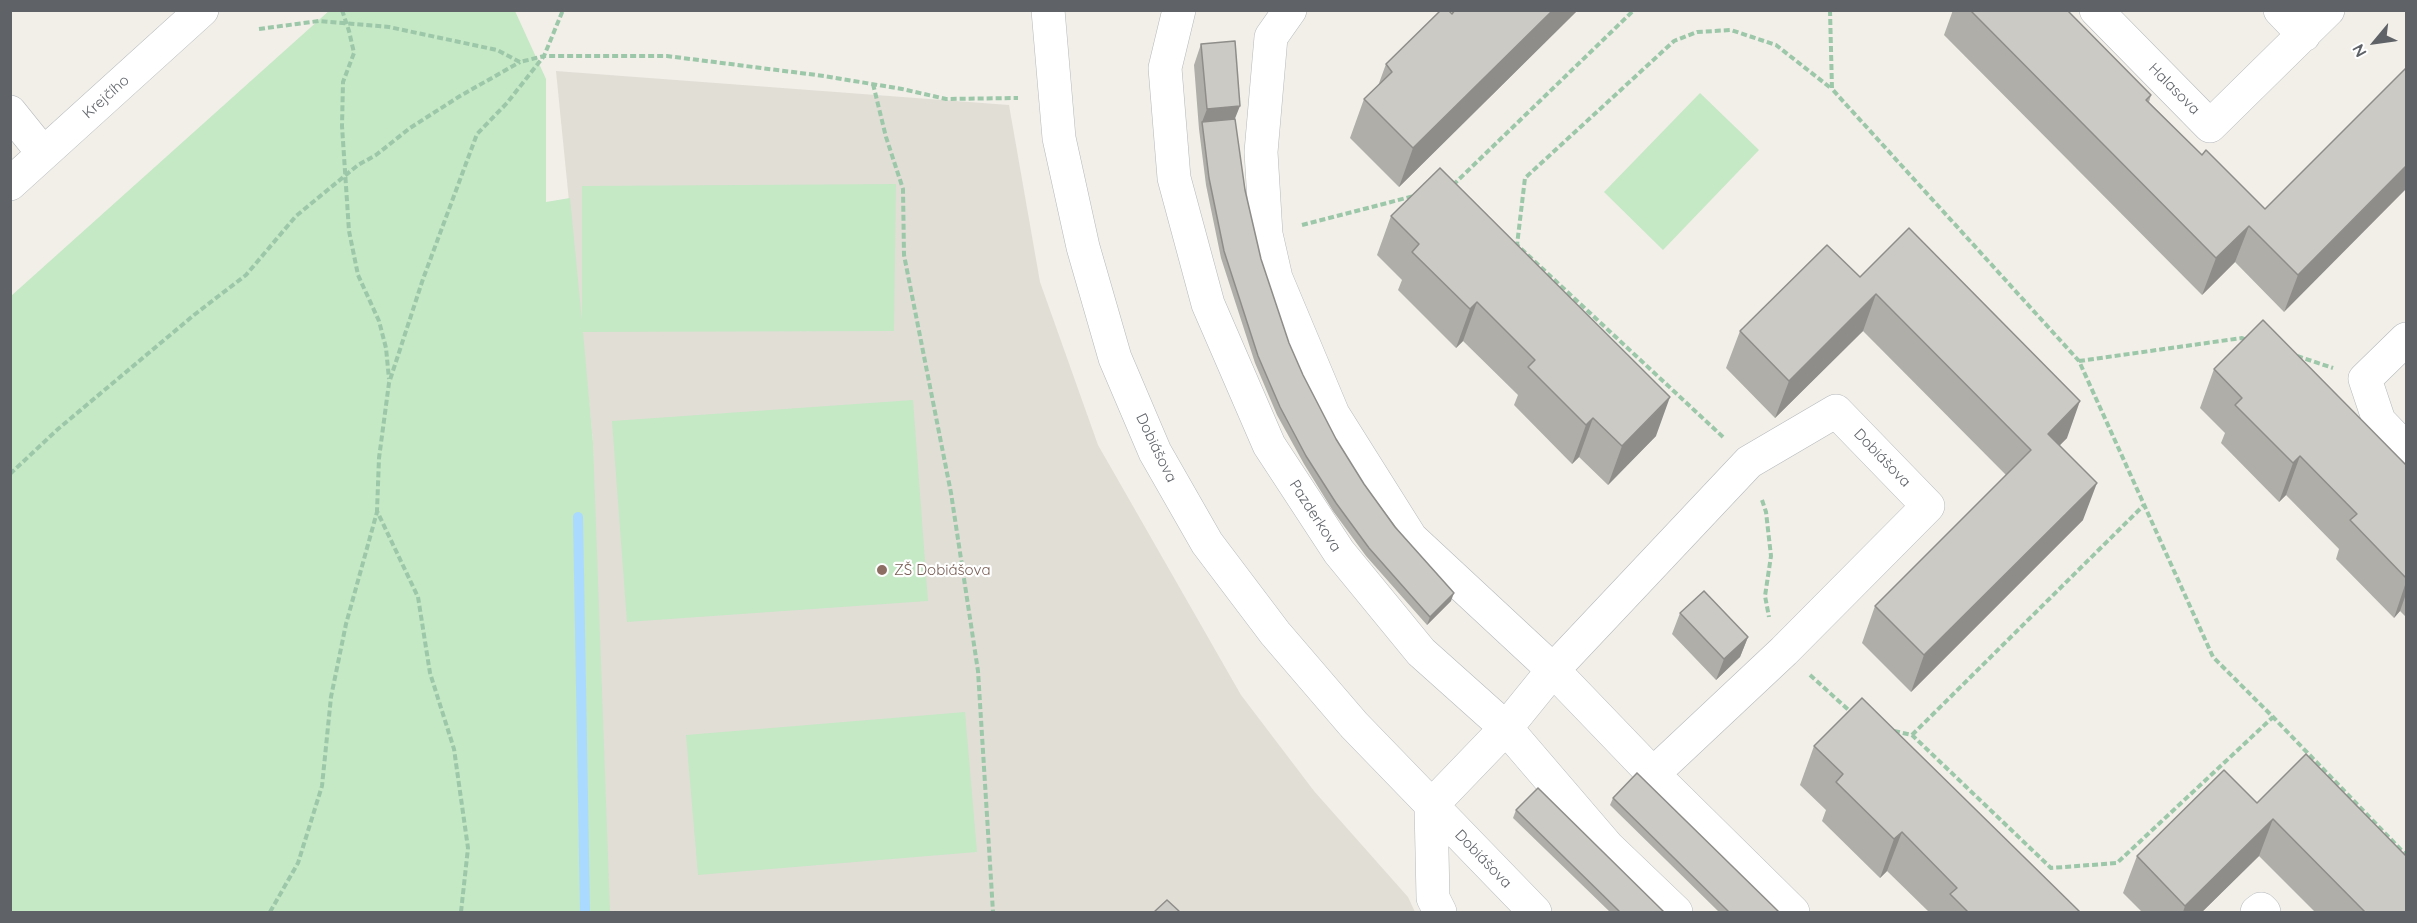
<!DOCTYPE html>
<meta charset="utf-8">
<style>
body{margin:0}
#map{position:relative;width:2417px;height:923px;overflow:hidden;background:#f1efe8;font-family:Quicksand,sans-serif}
canvas{display:block}
.frame{position:absolute;inset:0;border:12px solid #5f6368;pointer-events:none}
.north{position:absolute;left:2345px;top:12px;width:60px;height:60px;-webkit-text-stroke:4px #fff;paint-order:stroke;rotate:241deg;font-size:16px;font-weight:700;line-height:24px;text-align:center;color:#5f6368}
.north::after{content:'';display:block;margin:auto;width:21px;height:27px;background:#5f6368;clip-path:polygon(50% 0,100% 100%,50% 72%,0 100%)}
</style>
<div id="map">
<canvas width="2417" height="923"></canvas>
<div class="frame"></div>
<div class="north">N</div>
</div>
<script>
const ctx = document.querySelector('canvas').getContext('2d');
ctx.lineJoin = 'round';
function paint(path, color) { ctx.fillStyle = color; ctx.fill(path, 'evenodd'); }
const toPath = rows => new Path2D(rows.map(r => 'M' + r).join(''));
function stroke(path, color, width, dash) { ctx.strokeStyle = color; ctx.lineWidth = width; ctx.lineCap = dash ? 'butt' : 'round'; ctx.setLineDash(dash || []); ctx.stroke(path); }
function drawText(font, color, halo, rows, align = 'center') {
  ctx.font = font + ' Quicksand,sans-serif'; ctx.lineWidth = 4.5; ctx.setLineDash([]); ctx.textBaseline = 'middle'; ctx.strokeStyle = halo; ctx.fillStyle = color; for (const [text, x, y, turn = 0] of rows) {
    ctx.save(); ctx.translate(x, y); ctx.rotate((+turn || 0) * Math.PI / 180); ctx.textAlign = isNaN(turn) ? turn : align; if (halo) ctx.strokeText(text, 0, 0); ctx.fillText(text, 0, 0); ctx.restore();
  }
}
paint(toPath([
 [556,71,1009,105,1040,282,1098,445,1241,695,1314,791,1408,897,1415,912,598,912,593,442]
]), '#e1ded6');
paint(toPath([
 [330,10,515,11,546,79,546,202,570,198,582,321,582,186,896,184,894,331,583,332,593,442,610,912,11,912,11,296],
 [1700,93,1759,150,1663,250,1604,192],
 [913,400,928,601,627,622,612,421],
 [965,712,977,852,698,875,686,735]
]), '#c5e8c5');
stroke(toPath([
 [578,517,585,912]
]), '#aadaff', 10);
const minor = toPath([
 [1048,10,1059,138,1083,247,1115,358,1155,452,1207,543,1275,633,1354,725,1535,912],
 [1179,10,1165,68,1174,178,1208,304,1269,445,1339,552,1421,652,1506,728,1608,847,1676,912],
 [1290,10,1271,37,1261,152,1266,234,1276,278,1333,414,1411,538,1553,670,1653,774,1793,912],
 [2096,10,2210,126,2328,10],
 [2280,10,2304,35],
 [10,112,43,153],
 [10,184,202,10],
 [2406,339,2365,379,2379,421,2406,449],
 [1440,912,1433,898,1431,806,1506,728,1553,670,1749,462,1836,411,1928,506,1784,651,1653,774],
 [2257,912,2261,909,2264,912]
]);
stroke(minor, '#b5b8bc', 34);
stroke(toPath([
 [342,10,349,31,354,53,343,82,342,126,349,231,358,275,379,321,386,348,389,379],
 [1830,10,1832,89,2079,361,2213,657,2273,717,2406,855],
 [259,29,319,21,389,27,497,50,520,62,544,56,667,56,824,76,902,89,946,99,1018,98],
 [873,84,886,137,903,189,904,255,951,493,978,671,993,912],
 [1453,185,1634,10],
 [1302,225,1414,196],
 [2297,356,2333,368],
 [2079,361,2242,338,2247,340],
 [1723,437,1517,245,1525,178,1674,41,1697,32,1731,30,1776,45,1832,89],
 [10,474,58,429,194,315,246,275,296,216,358,165,376,155,410,128,460,96,520,62],
 [1762,500,1766,512,1771,556,1765,596,1769,617],
 [1810,675,1853,714],
 [1894,731,1912,735,2051,868,2117,863,2273,717],
 [1912,735,2144,505],
 [270,912,298,863,322,786,331,697,346,624,377,512],
 [461,912,468,848,454,749,430,673,418,597,377,511,379,458,389,383,423,279,477,134,507,103,544,56,563,10]
]), '#9cc7a9', 4, [6, 3]);
stroke(minor, '#fff', 33);
paint(toPath([
 [1455,10,1578,10,1399,187,1350,138,1364,99,1378,86,1386,64],
 [1953,10,2067,10,2151,95,2149,102,2202,155,2265,209,2406,68,2284,312,2235,262,2202,295,1944,35],
 [1201,44,1235,119,1245,190,1261,259,1289,343,1303,375,1336,439,1364,484,1451,601,1427,625,1366,556,1333,511,1304,464,1277,415,1255,363,1221,258,1206,185,1199,129,1194,65],
 [1391,216,1656,436,1608,485,1579,457,1572,464,1514,405,1518,395,1463,341,1456,348,1398,290,1402,280,1377,255],
 [1860,277,2067,438,2059,446,2083,520,1911,692,1862,643,1875,606,2006,475,1863,331,1775,418,1726,368,1740,331],
 [2214,369,2406,465,2406,617,2400,611,2394,618,2336,559,2339,549,2286,495,2279,502,2221,443,2225,433,2200,408],
 [1680,613,1748,637,1740,657,1716,680,1672,634],
 [1814,746,2080,912,1929,912,1887,871,1880,878,1822,821,1826,810,1800,785],
 [1613,798,1779,912,1719,912,1610,805],
 [2257,803,2406,912,2315,912,2259,856,2202,912,2142,912,2123,893,2137,856],
 [1516,810,1664,912,1610,912,1513,818]
]), '#afaea9');
paint(toPath([
 [1553,10,1578,10,1399,187,1413,148],
 [1240,106,1232,126,1202,122,1207,109],
 [2406,166,2406,189,2284,312,2298,275],
 [2249,226,2235,262,2202,295,2216,258],
 [1876,294,1863,331,1775,418,1789,381],
 [1477,302,1463,341,1456,348,1470,309],
 [1670,397,1656,436,1608,485,1622,446],
 [2080,401,2067,438,2034,471,2048,434],
 [1593,418,1579,457,1572,464,1586,425],
 [2300,456,2286,495,2279,502,2293,463],
 [2097,483,2083,520,1911,692,1924,655],
 [2406,582,2406,594,2400,611,2394,618],
 [1454,593,1451,601,1427,625,1430,617],
 [1748,637,1740,657,1716,680,1724,659],
 [2273,819,2259,856,2202,912,2183,912,2185,906],
 [1902,832,1887,871,1880,878,1894,839]
]), '#8f8d8a');
const building = toPath([
 [1441,10,1448,10,1452,14,1455,10,1553,10,1413,148,1364,99,1392,72,1386,64,1441,10],
 [1970,10,2067,10,2151,95,2146,100,2202,155,2206,150,2265,209,2406,68,2406,166,2298,275,2249,226,2216,258,1970,10],
 [1235,41,1240,106,1207,109,1201,44,1235,41],
 [1235,119,1245,190,1261,259,1289,343,1303,375,1336,439,1364,484,1395,527,1454,593,1430,617,1369,548,1336,503,1306,456,1280,407,1258,356,1224,251,1209,178,1202,122,1235,119],
 [1440,168,1670,397,1622,446,1593,418,1586,425,1528,367,1535,360,1477,302,1470,309,1412,252,1419,244,1391,216,1440,168],
 [1909,228,2080,401,2048,434,2097,483,1924,655,1875,606,2031,450,1876,294,1789,381,1740,331,1827,245,1860,277,1909,228],
 [2263,320,2406,465,2406,578,2350,520,2357,514,2300,456,2293,463,2235,405,2242,398,2214,369,2263,320],
 [1704,591,1748,637,1724,659,1680,613,1704,591],
 [1862,698,2080,912,1968,912,1950,894,1957,888,1902,832,1894,839,1836,782,1843,774,1814,746,1862,698],
 [2306,754,2406,856,2406,912,2365,912,2273,819,2185,906,2137,856,2224,770,2257,803,2306,754],
 [1637,773,1779,912,1729,912,1613,798,1637,773],
 [1538,788,1664,912,1620,912,1516,810,1538,788],
 [1167,900,1180,912,1154,912,1167,900]
]);
paint(building, '#cccac5');
stroke(building, '#8f8d8a', 1.5);
for (const [x, y, r, color] of [
 [882,570,6,"#8d6e63"]
]) { const dot = new Path2D(); dot.arc(x, y, r, 0, 2 * Math.PI); ctx.fillStyle = color; ctx.fill(dot); stroke(dot, '#fff', 2); }
drawText('15px', '#5f6368', '#fff', [
 ["Halasova",2174,89,45],
 ["Krejčího",106,97,-42],
 ["Dobiášova",1156,448,64],
 ["Dobiášova",1882,458,46],
 ["Pazderkova",1315,516,57],
 ["Dobiášova",1483,859,46]
]);
drawText('15px', '#785e54', '#fff', [
 ["ZŠ Dobiášova",894,570]
], 'left');
</script>
